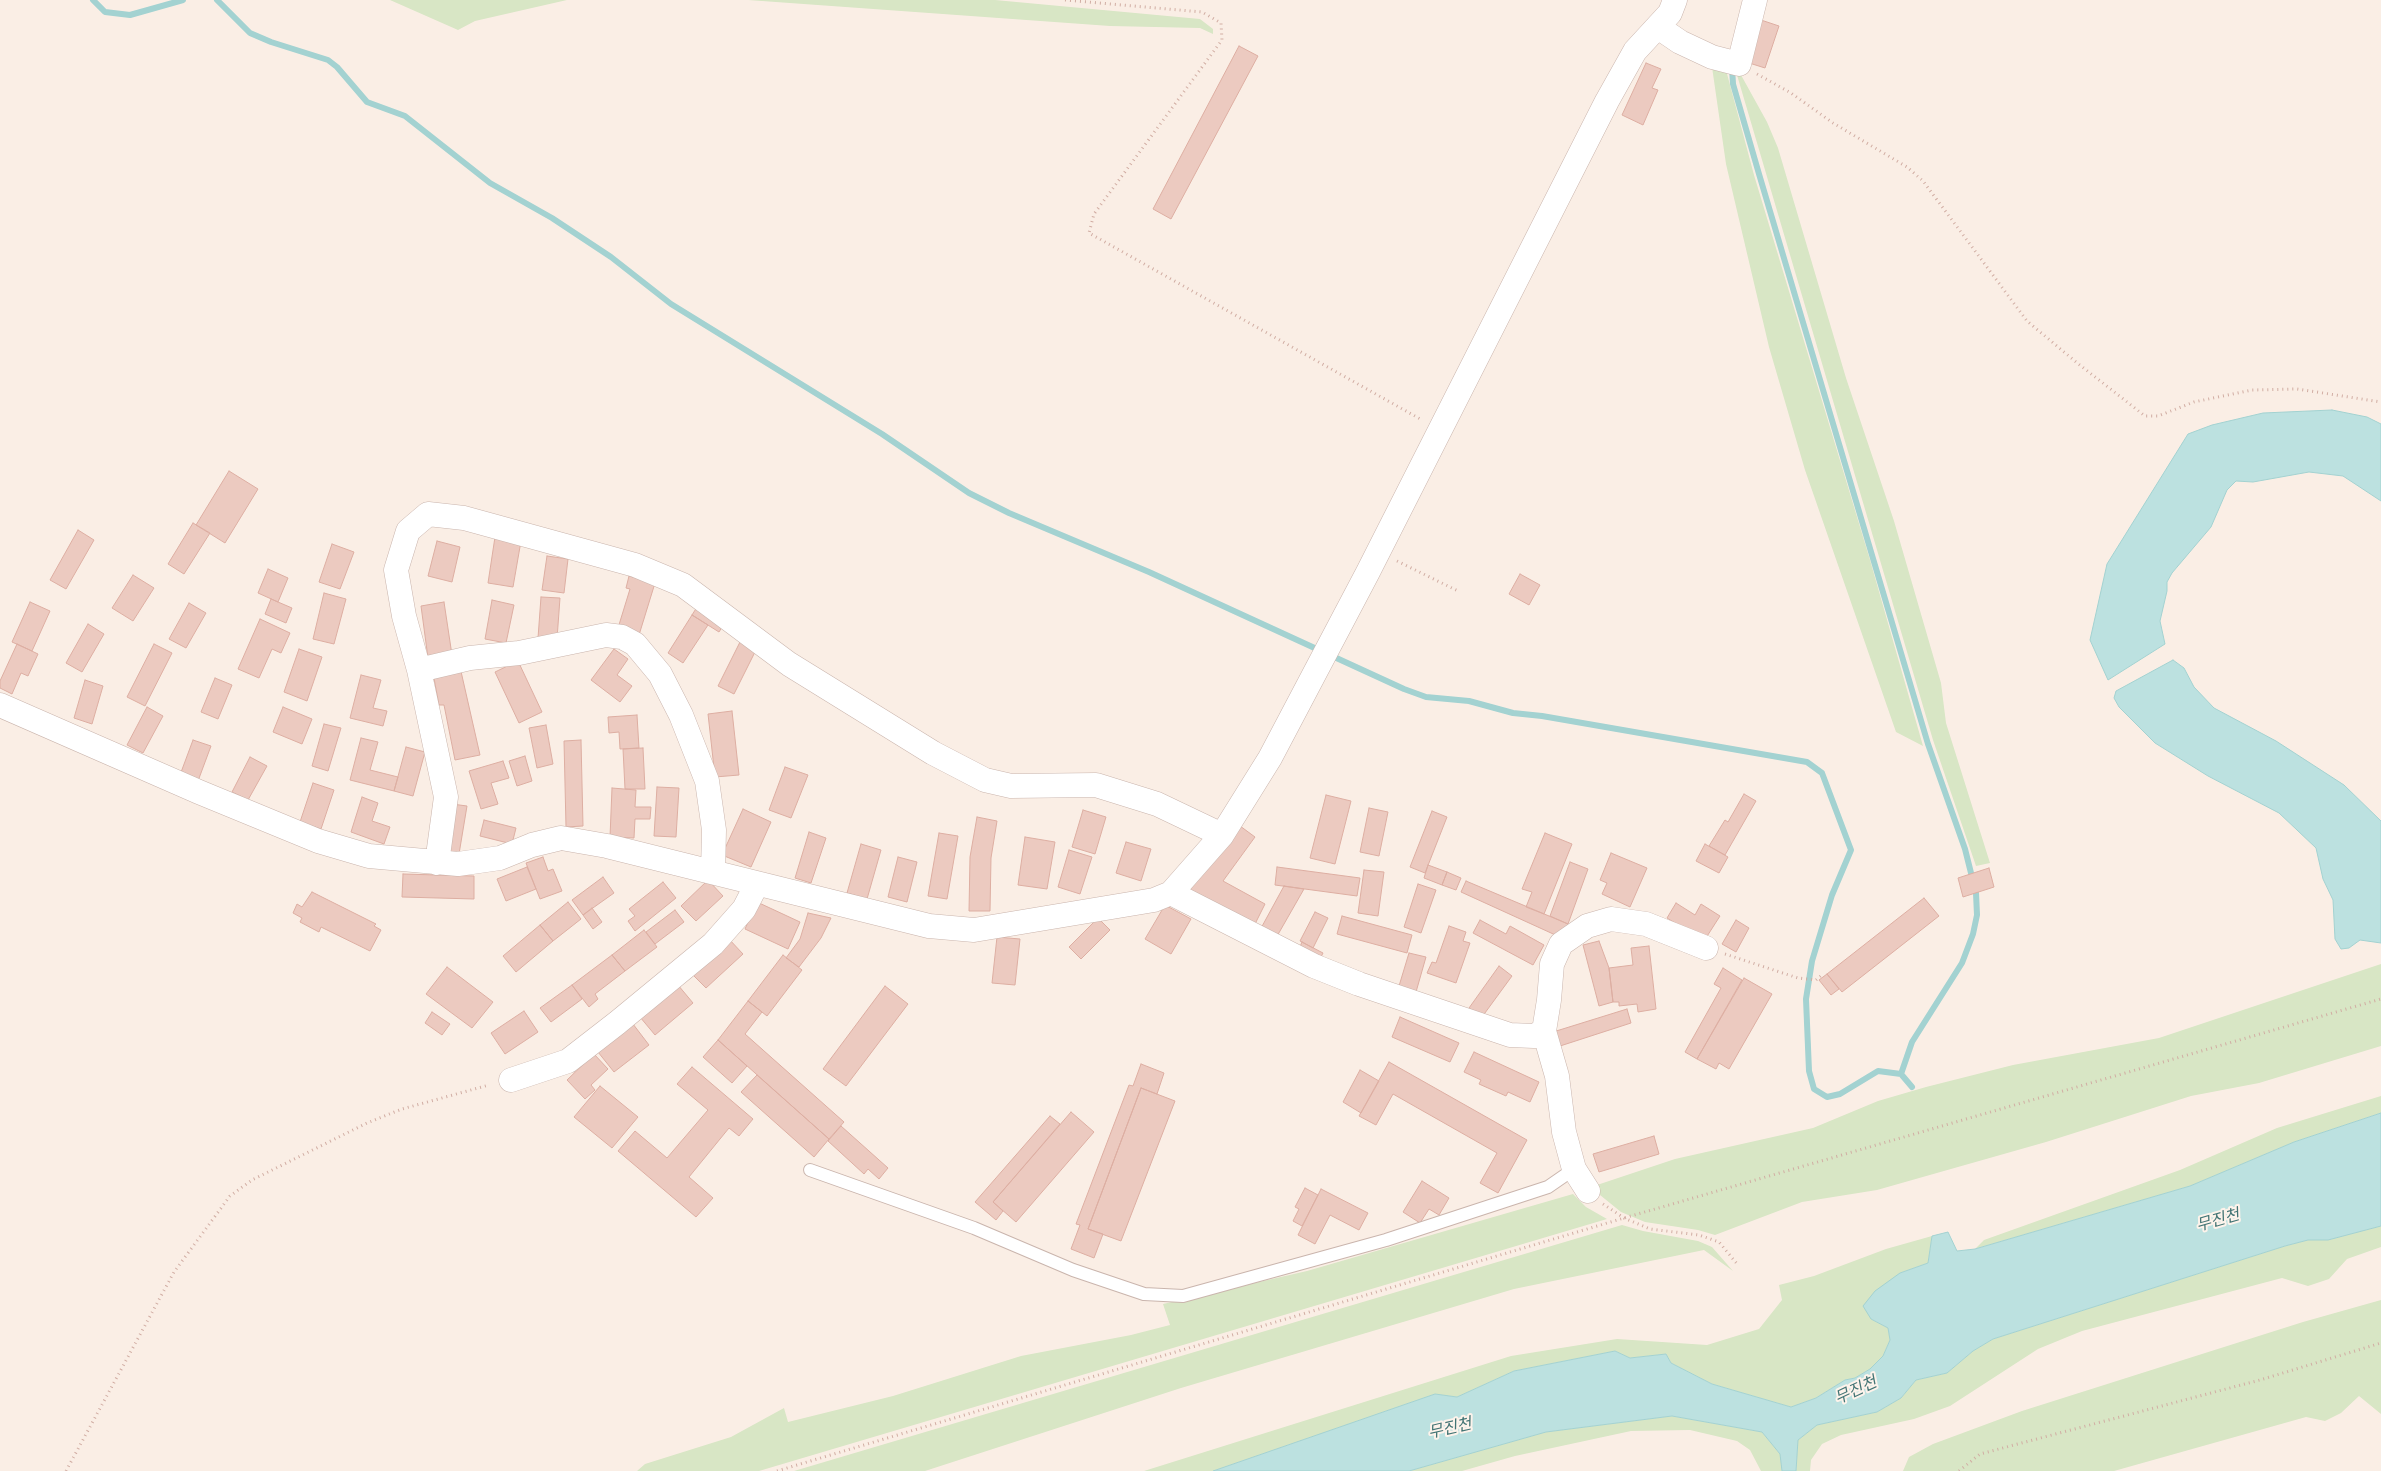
<!DOCTYPE html>
<meta charset="utf-8">
<style>
body{margin:0}
canvas{display:block;background:#faeee5}
</style>
<canvas width="2381" height="1471"></canvas>
<script>
const ctx = document.querySelector('canvas').getContext('2d');
ctx.lineJoin = 'round';
function paint(path, color) { ctx.fillStyle = color; ctx.fill(path, 'evenodd'); }
const toPath = rows => new Path2D(rows.map(r => 'M' + r).join(''));
function stroke(path, color, width, dash) { ctx.strokeStyle = color; ctx.lineWidth = width; ctx.lineCap = dash ? 'butt' : 'round'; ctx.setLineDash(dash || []); ctx.stroke(path); }
function drawText(font, color, halo, rows, align = 'center') {
  ctx.font = font + ' "DejaVu Sans","Noto Sans KR",sans-serif'; ctx.lineWidth = 4; ctx.setLineDash([]); ctx.textBaseline = 'middle'; ctx.strokeStyle = halo; ctx.fillStyle = color; for (const [text, x, y, turn = 0] of rows) {
    ctx.save(); ctx.translate(x, y); ctx.rotate((+turn || 0) * Math.PI / 180); ctx.textAlign = isNaN(turn) ? turn : align; if (halo) ctx.strokeText(text, 0, 0); ctx.fillText(text, 0, 0); ctx.restore();
  }
}
paint(toPath([
 [390,0,567,0,475,21,458,30],
 [748,0,995,0,1200,19,1213,29,1213,34,1200,28,1110,26],
 [1712,67,1726,70,1754,175,1870,560,1923,746,1896,732,1805,470,1769,347,1726,164],
 [1737,75,1741,75,1767,122,1778,148,1846,378,1894,521,1941,683,1946,723,1990,863,1976,866,1933,740],
 [2381,964,2381,1046,2259,1083,2191,1096,2046,1142,1877,1190,1802,1202,1715,1235,1698,1230,1645,1222,1621,1212,1600,1195,1597,1185,1675,1159,1813,1128,1878,1101,1926,1087,2013,1065,2159,1038],
 [2381,1096,2381,1113,2294,1142,2190,1186,1975,1249,1984,1240,2180,1170,2277,1128],
 [1573,1194,1586,1207,1607,1219,759,1471,637,1471,645,1464,731,1437,784,1408,788,1422,893,1396,1021,1356,1131,1335,1170,1325,1163,1304,1307,1271],
 [1622,1225,1643,1231,1698,1241,1712,1247,1733,1271,1704,1250,1514,1289,1181,1388,925,1471,794,1471],
 [2381,1226,2381,1247,2347,1259,2329,1279,2308,1286,2282,1278,2082,1331,2038,1349,1950,1406,1914,1419,1841,1435,1822,1444,1811,1460,1810,1471,1796,1471,1798,1440,1817,1425,1877,1412,1901,1398,1916,1380,1947,1373,1973,1351,1993,1339,2285,1246,2308,1240,2328,1240],
 [1932,1236,1928,1263,1900,1273,1871,1319,1888,1328,1890,1340,1883,1356,1870,1369,1855,1378,1845,1380,1816,1398,1791,1407,1712,1384,1671,1363,1666,1354,1630,1358,1615,1351,1514,1371,1457,1397,1435,1394,1213,1471,1144,1471,1511,1356,1617,1339,1707,1345,1759,1329,1782,1300,1779,1285,1814,1276,1886,1249],
 [2381,1300,2381,1414,2359,1396,2341,1413,2325,1421,2306,1417,2114,1471,1903,1471,1909,1457,1933,1444,2022,1411,2303,1322],
 [1672,1416,1762,1432,1780,1454,1782,1471,1761,1471,1750,1450,1737,1441,1690,1430,1631,1431,1515,1456,1462,1471,1409,1471,1546,1432]
]), '#d8e6c5');
const water = toPath([
 [2332,410,2367,417,2381,424,2381,501,2343,476,2309,472,2253,482,2236,481,2227,490,2211,527,2172,573,2167,582,2167,591,2160,621,2165,644,2108,680,2090,640,2107,564,2188,434,2212,425,2263,413,2332,410],
 [2173,660,2184,668,2194,687,2214,708,2276,741,2344,785,2381,821,2381,943,2360,940,2349,948,2341,949,2335,939,2333,900,2323,879,2316,848,2279,813,2208,776,2155,743,2119,707,2114,698,2116,691,2173,660],
 [2381,1113,2381,1226,2328,1240,2308,1240,2285,1246,1993,1339,1973,1351,1947,1373,1916,1380,1901,1398,1877,1412,1817,1425,1798,1440,1796,1471,1782,1471,1780,1454,1762,1432,1672,1416,1546,1432,1409,1471,1213,1471,1435,1394,1457,1397,1514,1371,1615,1351,1630,1358,1666,1354,1671,1363,1712,1384,1791,1407,1816,1398,1845,1380,1855,1378,1870,1369,1883,1356,1890,1340,1888,1328,1871,1319,1863,1306,1875,1291,1900,1273,1928,1263,1932,1236,1948,1232,1957,1251,1975,1249,2190,1186,2294,1142,2381,1113]
]);
paint(water, '#bce1e0');
stroke(water, '#a3d2d1', 1);
stroke(toPath([
 [93,0,105,12,130,15,183,0],
 [217,0,250,33,271,42,328,60,337,67,367,102,405,116,490,183,552,218,611,257,671,304,882,434,969,493,1009,513,1149,572,1404,689,1426,697,1469,701,1513,713,1542,716,1807,762,1822,773,1851,850,1832,895,1812,961,1806,999,1809,1071,1814,1089,1827,1097,1840,1094,1878,1071,1901,1074,1912,1087],
 [1732,68,1733,84,1759,174,1928,744,1965,849,1976,893,1977,915,1973,934,1962,963,1912,1042,1901,1074]
]), '#a3d2d1', 6);
const building = toPath([
 [1761,20,1779,26,1765,68,1746,62,1761,20],
 [1239,46,1258,56,1171,219,1153,209,1239,46],
 [1646,63,1661,69,1652,88,1658,90,1643,125,1622,115,1646,63],
 [229,471,258,489,225,543,196,525,229,471],
 [193,523,210,533,184,574,168,564,193,523],
 [78,530,94,540,66,589,50,580,78,530],
 [495,537,521,541,513,587,488,583,495,537],
 [437,541,460,547,452,582,428,576,437,541],
 [332,544,354,552,340,589,319,582,332,544],
 [547,556,568,559,564,593,542,590,547,556],
 [268,569,288,578,278,602,258,593,268,569],
 [1520,574,1540,585,1529,605,1509,594,1520,574],
 [133,575,154,588,133,621,112,608,133,575],
 [629,576,655,583,639,635,618,628,630,589,626,588,629,576],
 [324,593,346,599,334,644,313,639,324,593],
 [541,597,560,598,557,639,538,638,541,597],
 [271,599,292,608,286,623,265,614,271,599],
 [492,600,514,605,506,643,485,639,492,600],
 [30,602,50,611,32,651,12,642,30,602],
 [444,602,452,655,428,658,421,606,444,602],
 [189,603,206,613,186,648,169,639,189,603],
 [697,607,724,624,719,632,692,615,697,607],
 [692,615,708,625,683,663,668,653,692,615],
 [260,619,290,633,281,653,272,649,259,678,238,669,260,619],
 [88,624,104,634,82,672,66,663,88,624],
 [741,640,757,648,734,694,718,686,741,640],
 [17,644,38,654,28,676,21,673,12,694,0,688,0,681,17,644],
 [154,644,172,653,145,706,127,697,154,644],
 [299,649,322,657,307,701,284,692,299,649],
 [614,649,628,659,617,675,632,686,620,702,591,680,614,649],
 [518,661,542,712,519,723,495,672,518,661],
 [460,667,480,755,455,760,444,705,439,705,433,673,460,667],
 [361,675,381,680,373,708,387,711,383,726,350,718,361,675],
 [215,678,232,685,218,719,201,712,215,678],
 [85,680,103,686,92,724,74,718,85,680],
 [147,707,163,716,143,753,127,745,147,707],
 [283,707,312,719,302,744,273,732,283,707],
 [732,711,739,775,715,777,708,714,732,711],
 [637,715,639,748,620,749,619,732,609,733,608,717,637,715],
 [324,724,341,728,328,771,312,766,324,724],
 [546,725,553,764,537,768,529,728,546,725],
 [361,738,378,742,370,770,398,777,394,791,350,780,361,738],
 [193,740,211,746,198,781,180,775,193,740],
 [581,740,583,826,566,827,564,741,581,740],
 [406,747,425,752,413,796,394,791,406,747],
 [643,748,645,789,625,789,623,749,643,748],
 [525,756,532,781,517,786,509,761,525,756],
 [250,757,267,766,248,800,232,792,250,757],
 [503,761,509,778,491,783,498,804,481,809,469,771,503,761],
 [785,767,808,775,791,818,769,810,785,767],
 [313,783,334,790,321,829,300,822,313,783],
 [657,787,679,788,676,837,654,836,657,787],
 [612,788,636,790,635,807,651,807,650,819,635,819,634,838,610,837,612,788],
 [1744,794,1756,801,1725,855,1709,846,1725,820,1728,822,1744,794],
 [1326,795,1351,801,1335,864,1310,858,1326,795],
 [362,797,378,803,372,821,390,827,384,844,351,832,362,797],
 [452,804,467,806,459,854,445,851,452,804],
 [1369,808,1388,812,1379,856,1360,852,1369,808],
 [743,809,771,822,751,867,722,855,743,809],
 [1083,810,1106,817,1095,854,1072,847,1083,810],
 [1432,811,1447,817,1425,873,1410,867,1432,811],
 [977,817,997,821,991,858,990,911,969,911,970,857,977,817],
 [484,820,516,828,512,844,480,836,484,820],
 [1236,823,1255,837,1223,881,1265,904,1253,928,1185,891,1236,823],
 [809,832,826,838,811,883,795,878,809,832],
 [939,833,958,836,947,899,928,896,939,833],
 [1545,833,1572,844,1544,914,1526,907,1532,892,1522,889,1545,833],
 [1025,837,1055,842,1047,889,1018,885,1025,837],
 [1126,842,1151,849,1141,881,1116,873,1126,842],
 [861,844,881,850,867,899,847,893,861,844],
 [1705,844,1728,857,1719,873,1696,861,1705,844],
 [1069,850,1092,857,1080,894,1058,887,1069,850],
 [1611,853,1647,868,1630,907,1602,894,1607,883,1600,880,1611,853],
 [543,857,548,871,553,869,562,891,540,899,526,863,543,857],
 [898,857,917,862,907,902,888,897,898,857],
 [1570,862,1588,869,1568,924,1550,916,1570,862],
 [1428,865,1447,872,1442,885,1424,878,1428,865],
 [527,867,536,889,506,901,497,879,527,867],
 [1277,867,1360,878,1357,896,1275,885,1277,867],
 [1989,868,1994,887,1963,897,1958,878,1989,868],
 [1364,870,1384,872,1378,916,1358,913,1364,870],
 [1447,872,1461,878,1456,890,1442,885,1447,872],
 [403,874,474,876,474,899,402,897,403,874],
 [603,877,614,893,583,915,572,900,603,877],
 [708,880,723,896,696,921,681,906,708,880],
 [1466,881,1568,924,1562,938,1461,892,1466,881],
 [663,882,676,898,635,931,628,921,635,916,629,909,663,882],
 [1418,884,1436,890,1421,933,1404,927,1418,884],
 [1284,886,1304,889,1276,938,1260,930,1284,886],
 [312,892,376,924,374,926,381,930,370,951,321,927,319,932,300,922,302,918,293,913,297,904,302,907,312,892],
 [1924,898,1939,916,1842,992,1827,974,1924,898],
 [568,902,581,919,553,941,540,925,568,902],
 [757,902,800,922,788,949,745,929,757,902],
 [1676,903,1695,915,1701,904,1720,916,1704,941,1667,918,1676,903],
 [1165,905,1191,919,1171,954,1145,939,1165,905],
 [592,908,602,922,593,929,583,915,592,908],
 [675,910,684,922,655,944,646,932,675,910],
 [1315,912,1328,918,1313,948,1300,941,1315,912],
 [808,913,831,918,821,938,799,967,786,958,800,939,808,913],
 [1342,916,1412,935,1407,953,1337,934,1342,916],
 [1098,918,1110,930,1081,959,1069,947,1098,918],
 [1480,920,1506,934,1510,926,1544,945,1533,965,1473,933,1480,920],
 [1736,920,1749,928,1736,952,1722,944,1736,920],
 [540,925,553,941,516,972,503,956,540,925],
 [1449,926,1466,932,1463,941,1470,943,1456,983,1427,973,1432,962,1436,963,1449,926],
 [644,930,657,947,625,971,612,955,644,930],
 [997,937,1020,939,1015,985,992,983,997,937],
 [728,938,743,954,706,988,691,973,728,938],
 [1599,941,1609,968,1613,1002,1599,1006,1583,945,1599,941],
 [1302,942,1323,953,1319,961,1298,951,1302,942],
 [1649,946,1656,1009,1638,1012,1637,1004,1619,1006,1619,1002,1613,1002,1609,968,1633,965,1631,948,1649,946],
 [1409,953,1426,957,1416,992,1399,986,1409,953],
 [612,955,625,971,595,994,598,999,589,1007,572,985,612,955],
 [783,955,802,970,767,1016,748,1001,783,955],
 [1499,966,1512,976,1482,1017,1469,1008,1499,966],
 [447,967,493,1002,472,1028,426,994,447,967],
 [1723,968,1742,980,1697,1059,1685,1052,1721,988,1714,984,1723,968],
 [1827,974,1839,989,1831,995,1819,980,1827,974],
 [1744,978,1772,994,1729,1069,1719,1063,1716,1069,1697,1059,1744,978],
 [572,985,582,999,551,1022,540,1008,572,985],
 [678,985,693,1003,655,1035,640,1017,678,985],
 [885,986,908,1004,846,1086,823,1069,885,986],
 [748,1001,762,1012,745,1034,844,1122,829,1139,718,1040,748,1001],
 [1627,1009,1631,1023,1557,1047,1553,1032,1627,1009],
 [524,1011,538,1032,505,1054,491,1033,524,1011],
 [432,1012,450,1024,442,1035,425,1023,432,1012],
 [1400,1017,1459,1043,1450,1062,1392,1037,1400,1017],
 [633,1024,649,1045,614,1072,598,1052,633,1024],
 [718,1040,747,1066,732,1083,703,1057,718,1040],
 [1474,1052,1539,1082,1530,1102,1508,1092,1506,1096,1479,1084,1481,1080,1464,1072,1474,1052],
 [594,1054,608,1069,591,1085,595,1090,585,1099,567,1080,594,1054],
 [1389,1062,1527,1140,1498,1193,1480,1183,1497,1153,1393,1094,1376,1125,1359,1116,1389,1062],
 [1141,1064,1164,1073,1157,1094,1141,1088,1088,1229,1103,1234,1094,1258,1071,1249,1080,1225,1076,1224,1129,1085,1133,1086,1141,1064],
 [692,1067,753,1119,739,1136,729,1128,689,1177,713,1198,696,1217,618,1151,635,1131,667,1158,708,1110,677,1084,692,1067],
 [1360,1070,1379,1081,1361,1113,1343,1102,1360,1070],
 [757,1075,829,1139,814,1157,741,1092,757,1075],
 [600,1086,638,1117,612,1148,574,1117,600,1086],
 [1141,1088,1175,1101,1121,1241,1088,1229,1141,1088],
 [1071,1112,1094,1132,1016,1222,993,1202,1071,1112],
 [1050,1116,1060,1124,993,1202,1003,1211,996,1220,975,1202,1050,1116],
 [841,1126,888,1168,879,1179,868,1169,864,1174,828,1141,841,1126],
 [1654,1136,1659,1154,1599,1172,1593,1154,1654,1136],
 [1422,1181,1449,1198,1439,1215,1429,1209,1420,1223,1403,1212,1422,1181],
 [1305,1188,1318,1195,1302,1226,1293,1221,1299,1209,1295,1207,1305,1188],
 [1321,1189,1368,1213,1359,1230,1330,1215,1315,1244,1298,1235,1321,1189]
]);
paint(building, '#eccac0');
stroke(building, '#ddaea2', 1);
const service = toPath([
 [810,1170,974,1228,1073,1270,1144,1294,1183,1296,1386,1240,1548,1187,1574,1169]
]);
const minor = toPath([
 [1658,27,1680,42,1712,57,1739,64,1755,0],
 [419,670,470,658,519,653,606,635,622,637,635,644,660,674,681,715,707,781,714,830,713,872],
 [0,705,199,792,318,841,369,856,458,864,500,858,532,845,561,838,607,846,929,926,974,930,1154,900,1171,893,1222,835,1270,758,1368,572,1607,101,1635,51,1670,13,1675,0],
 [437,863,446,797,419,670,404,616,396,570,408,531,428,514,464,518,635,565,683,585,789,664,933,753,985,780,1011,786,1096,785,1157,804,1222,835],
 [1171,893,1314,966,1359,984,1510,1035,1534,1036,1544,1031,1549,1000,1552,964,1561,944,1587,926,1611,919,1646,924,1706,948],
 [1544,1031,1557,1076,1564,1132,1574,1169,1588,1191],
 [511,1080,568,1061,617,1023,713,944,744,909,757,884]
]);
stroke(service, '#cab5ad', 14);
stroke(minor, '#cab5ad', 25);
stroke(toPath([
 [1065,0,1202,12,1221,23,1222,40,1094,214,1089,233,1422,420],
 [1757,74,1791,93,1833,123,1907,167,1923,181,2027,321,2076,362,2145,416,2158,416,2194,402,2252,390,2297,389,2381,402],
 [1397,561,1458,591],
 [1725,954,1798,978,1816,980,1823,974],
 [1603,1204,1624,1218,1650,1229,1699,1235,1719,1242,1738,1265],
 [66,1471,174,1272,230,1196,252,1180,367,1123,402,1109,489,1085],
 [777,1471,1624,1218,2381,999],
 [1959,1471,1980,1454,2260,1380,2381,1343]
]), '#d1ada3', 3, [1, 4]);
stroke(service, '#fff', 12);
stroke(minor, '#fff', 24);
drawText('italic 16px', '#427474', '#fdf3eb', [
 ["무진천",2218,1221,-16],
 ["무진천",1856,1391,-25],
 ["무진천",1450,1429,-13]
]);
</script>
